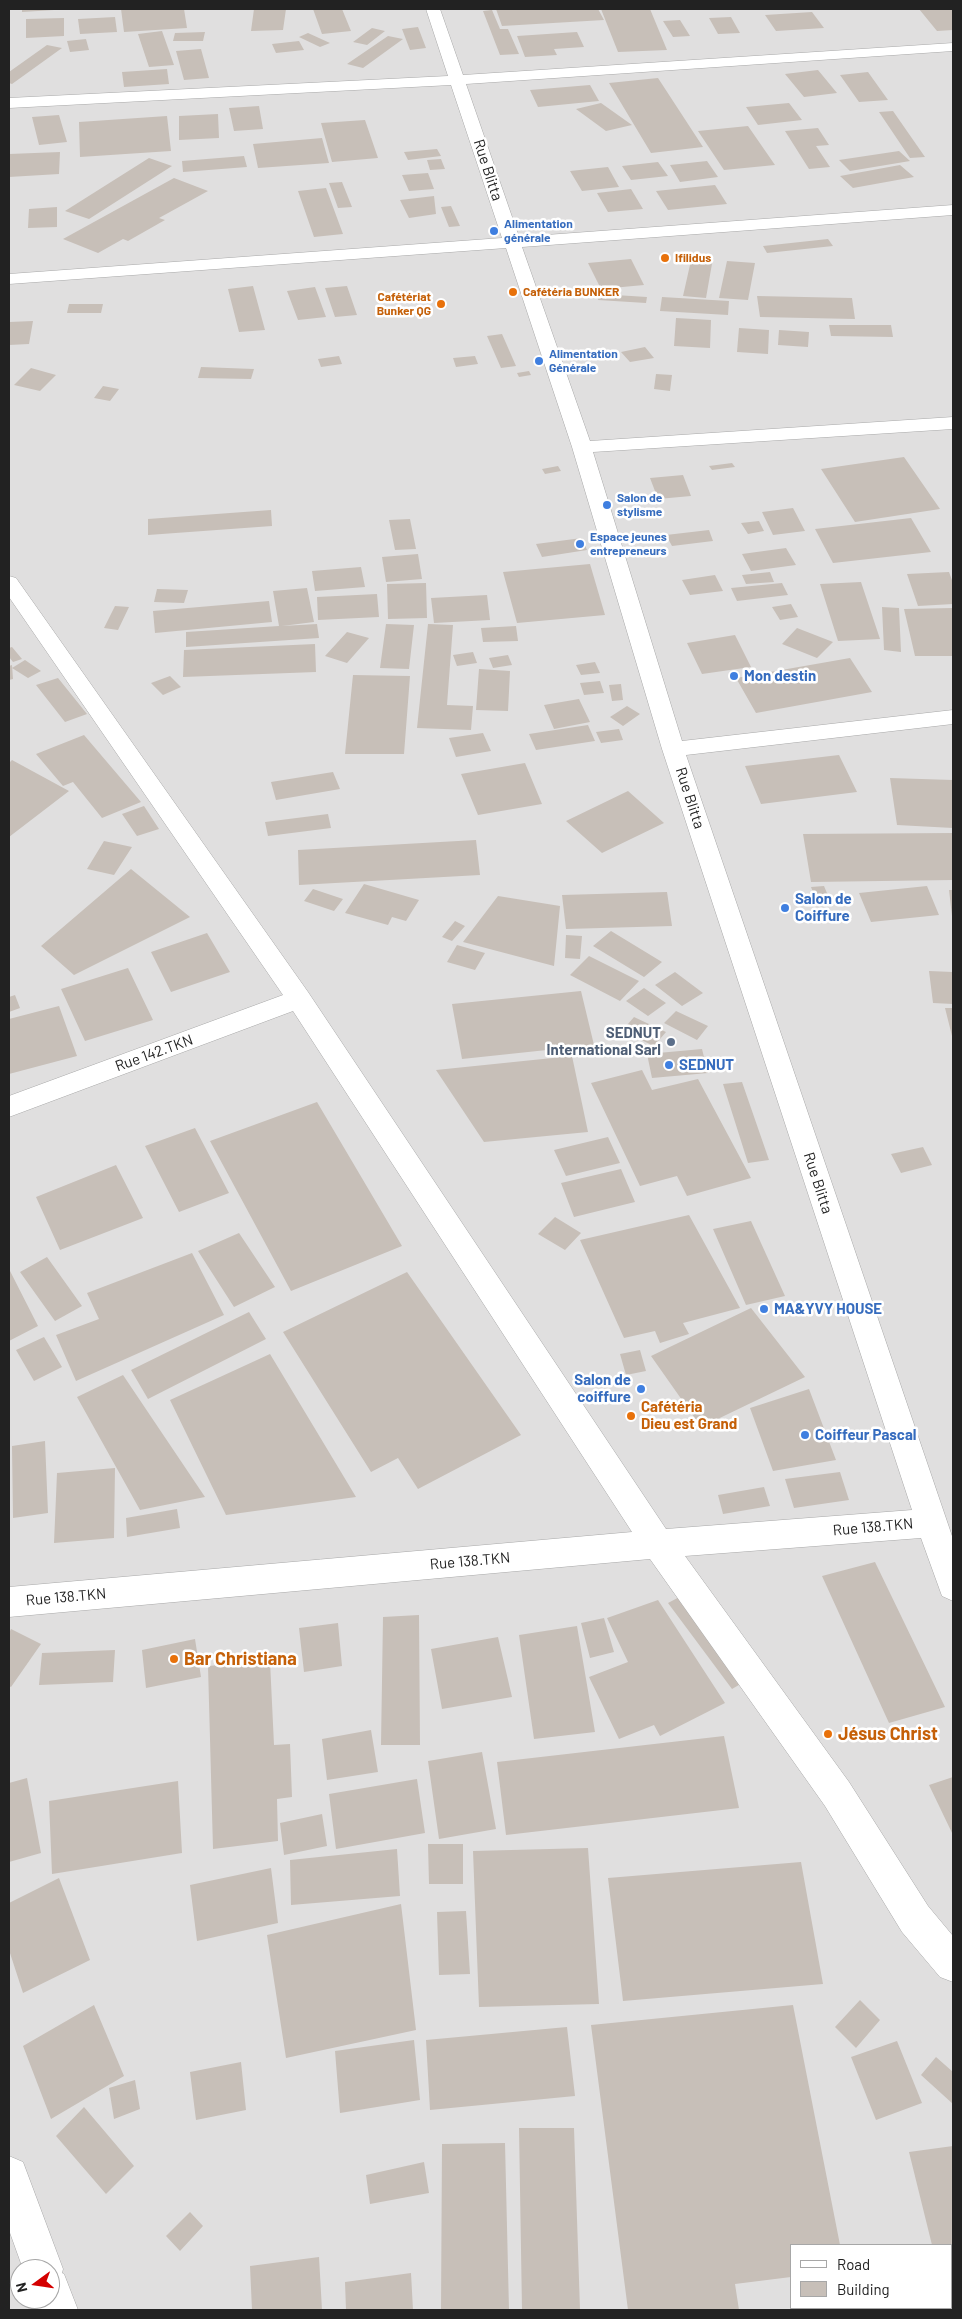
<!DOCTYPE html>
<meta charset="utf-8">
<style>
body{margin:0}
#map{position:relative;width:962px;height:2319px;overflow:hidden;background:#f2efe9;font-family:Barlow,sans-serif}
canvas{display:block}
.frame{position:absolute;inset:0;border:10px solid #222;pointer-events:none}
.legend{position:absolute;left:790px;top:2244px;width:162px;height:65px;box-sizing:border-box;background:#fff;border:1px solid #a7a7a7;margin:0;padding:6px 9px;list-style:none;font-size:15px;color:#222}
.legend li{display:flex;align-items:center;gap:10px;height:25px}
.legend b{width:25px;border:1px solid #a7a7a7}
.north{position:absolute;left:10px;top:2259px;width:50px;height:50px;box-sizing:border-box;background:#fff;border:1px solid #a7a7a7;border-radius:50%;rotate:256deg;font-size:14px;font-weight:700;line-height:20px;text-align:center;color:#222}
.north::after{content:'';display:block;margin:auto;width:18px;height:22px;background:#d40000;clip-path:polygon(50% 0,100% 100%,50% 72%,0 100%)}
</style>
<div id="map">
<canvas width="962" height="2319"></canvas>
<div class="frame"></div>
<ul class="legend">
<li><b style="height:6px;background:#fff"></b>Road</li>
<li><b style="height:14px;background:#c7bfb8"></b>Building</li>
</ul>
<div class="north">N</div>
</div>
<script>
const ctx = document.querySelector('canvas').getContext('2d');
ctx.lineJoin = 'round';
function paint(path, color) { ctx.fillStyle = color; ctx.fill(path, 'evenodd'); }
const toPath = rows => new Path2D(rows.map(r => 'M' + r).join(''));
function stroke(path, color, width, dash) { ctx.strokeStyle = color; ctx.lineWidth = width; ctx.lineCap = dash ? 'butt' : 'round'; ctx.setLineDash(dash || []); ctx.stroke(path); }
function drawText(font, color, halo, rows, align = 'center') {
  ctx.font = font + ' Barlow,sans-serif'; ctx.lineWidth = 5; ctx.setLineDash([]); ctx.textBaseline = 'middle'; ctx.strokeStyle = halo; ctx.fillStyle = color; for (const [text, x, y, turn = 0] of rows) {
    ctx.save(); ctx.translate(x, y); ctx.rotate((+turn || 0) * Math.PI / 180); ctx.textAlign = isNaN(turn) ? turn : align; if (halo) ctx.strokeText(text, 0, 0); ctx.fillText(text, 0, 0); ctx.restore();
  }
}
paint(toPath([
 [9,9,953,9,953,2310,9,2310],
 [791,2245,951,2245,951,2308,791,2308],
 [20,2269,50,2269,50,2299,20,2299]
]), '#e0dfdf');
paint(toPath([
 [22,9,54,9,54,10,22,12],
 [121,9,184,9,187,28,124,32],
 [254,9,286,9,283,30,251,31],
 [313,9,342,9,351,31,322,34],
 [496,9,598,9,604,20,502,26],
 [601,9,650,9,667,50,618,52],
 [919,9,953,9,953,30,937,31],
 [492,10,500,29,508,29,519,54,500,55,483,11],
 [812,12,824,28,776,31,765,15],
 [115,17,117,32,80,34,78,19],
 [731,17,740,33,718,34,709,18],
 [64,18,64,36,26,38,26,19],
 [680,20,690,36,673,37,663,21],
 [418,27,426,48,410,50,402,29],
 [372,28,385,31,367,45,353,42],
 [162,31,174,65,149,67,138,34],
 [205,32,203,41,173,41,175,33],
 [577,32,584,47,554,49,557,55,525,57,517,36],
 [308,33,330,43,320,47,299,37],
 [388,36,403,39,363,68,347,64],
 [86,39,89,50,70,52,67,41],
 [299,41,304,50,276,53,272,44],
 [47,45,62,48,12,84,9,83,9,72],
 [201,49,209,78,184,80,176,51],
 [167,69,169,84,124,87,122,72],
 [818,70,837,93,804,97,785,74],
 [868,72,888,100,859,102,840,75],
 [658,78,703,147,651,153,609,83],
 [590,85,599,101,538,107,530,90],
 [601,103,632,125,606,131,576,109],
 [789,103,802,120,758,125,746,107],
 [259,106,263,129,234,131,229,108],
 [893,111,925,157,910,158,879,112],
 [218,114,219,138,179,140,179,116],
 [59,115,67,142,39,145,32,117],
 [167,116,171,151,80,157,79,122],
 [365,120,378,158,332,162,321,123],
 [748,126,775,165,724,170,698,131],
 [818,128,829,145,816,146,830,167,809,169,785,131],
 [322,138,329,163,258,168,253,144],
 [437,149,441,156,408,160,404,152],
 [899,151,910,161,850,171,839,160],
 [60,152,59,174,9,177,9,154],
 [244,156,247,167,183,172,182,161],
 [149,158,172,166,89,219,65,211],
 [441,159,445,169,430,170,427,160],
 [707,161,718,177,680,182,670,165],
 [658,162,668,176,631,180,622,166],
 [900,165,914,177,853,188,840,176],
 [608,167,619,187,582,191,570,171],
 [428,173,434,189,409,191,402,175],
 [174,178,208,191,159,218,165,220,128,241,123,239,98,253,63,239],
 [342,182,352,207,338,208,329,183],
 [715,185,727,204,668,210,656,191],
 [326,188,343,234,314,237,298,191],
 [631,189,643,209,608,212,597,193],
 [434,196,436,214,409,218,400,200],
 [451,206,460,226,449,227,441,207],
 [57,207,57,227,28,228,29,209],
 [828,239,833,246,767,253,763,246],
 [692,256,713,258,706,298,683,296],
 [631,259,644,285,601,289,588,263],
 [727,261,755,263,748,300,719,298],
 [253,286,265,330,239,332,228,289],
 [347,286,357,315,335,317,325,288],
 [315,287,326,317,298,320,287,291],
 [599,294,647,297,646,303,598,300],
 [757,296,852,298,855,319,760,317],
 [662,297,729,301,728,315,660,311],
 [69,304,103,304,101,313,67,313],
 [676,318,711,320,710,348,674,346],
 [33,321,29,344,9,345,9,322],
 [829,325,891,325,893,337,831,336],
 [739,328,769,330,768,354,737,352],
 [779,330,809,332,808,347,778,345],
 [502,334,516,366,501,368,487,336],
 [645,347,654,358,630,362,621,352],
 [339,356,342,364,321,367,318,359],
 [475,356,478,364,456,367,453,358],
 [201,367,254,369,251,379,198,378],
 [31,368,56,375,40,391,14,385],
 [529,371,531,375,519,377,517,373],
 [656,374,672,375,670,391,654,389],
 [103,386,119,389,110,401,94,398],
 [904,457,940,509,855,522,821,469],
 [732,463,735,467,712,470,709,466],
 [558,466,561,471,545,474,542,469],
 [683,475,691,496,658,499,650,478],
 [793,508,805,531,773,535,762,512],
 [271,510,272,526,148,535,148,519],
 [911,518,931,552,833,563,815,529],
 [410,519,416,549,395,550,389,520],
 [759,521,764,531,748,534,741,523],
 [709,530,713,541,672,546,666,535],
 [582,538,587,550,542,557,536,544],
 [786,548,796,565,751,571,742,554],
 [418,554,422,579,386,582,382,557],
 [590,564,605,615,517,623,503,572],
 [361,567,365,587,315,591,312,571],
 [770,572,774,582,746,584,742,575],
 [949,572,953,583,953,604,918,606,907,574],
 [715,575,723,591,690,595,682,580],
 [861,582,880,639,838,641,820,584],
 [426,583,427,618,388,619,387,584],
 [782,583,788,595,737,601,731,588],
 [307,588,314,622,282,626,317,624,319,638,186,647,186,632,279,626,273,591],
 [157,589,188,590,184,603,154,602],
 [377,594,379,617,318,620,317,597],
 [487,595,490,620,434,623,431,598],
 [269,601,272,622,155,633,153,611],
 [791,604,798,617,780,620,772,607],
 [115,606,129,607,118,630,104,628],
 [882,607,899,608,901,652,884,650],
 [953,608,953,656,915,656,904,609],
 [386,624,414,625,409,669,380,668],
 [428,624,453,625,447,705,473,706,471,730,417,728],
 [516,626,518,641,483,642,481,628],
 [797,628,833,642,817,658,782,644],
 [347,632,369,638,347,663,325,656],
 [735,635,751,667,702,674,687,643],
 [315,644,316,672,183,677,184,650],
 [12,647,22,659,13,662,9,657,9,648],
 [473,652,477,663,457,666,453,655],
 [508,655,512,665,493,668,489,658],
 [850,658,872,692,756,713,736,678],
 [25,660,41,671,28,678,12,668],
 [595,662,600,673,581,675,576,665],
 [12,665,13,679,9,680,9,666],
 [479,669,510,671,508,711,476,710],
 [353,675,410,676,404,754,345,754],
 [170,676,181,687,163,695,151,683],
 [58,678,87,714,65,722,36,685],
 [600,681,604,693,584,695,580,683],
 [621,684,623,700,612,701,609,685],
 [579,699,590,722,554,729,544,705],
 [627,706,640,714,623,726,610,717],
 [588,725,595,741,536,750,529,734],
 [619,729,623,740,601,743,596,732],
 [483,733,491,751,456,757,449,738],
 [84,735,141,802,102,818,73,782,63,786,36,754],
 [839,755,857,792,761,804,745,766],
 [12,760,69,791,9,837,9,763],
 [525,763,542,804,478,815,461,774],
 [333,772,340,789,276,800,271,782],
 [890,778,953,780,953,828,897,825],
 [628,791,664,823,602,853,566,821],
 [144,806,159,829,137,836,122,814],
 [328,814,331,828,268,836,265,822],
 [953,833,953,880,811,882,803,834],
 [476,840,480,875,299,885,298,850],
 [104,841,132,847,114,875,87,869],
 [131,869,190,917,74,975,41,946],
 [364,884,419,900,406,921,392,917,388,925,345,913],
 [824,886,829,898,816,900,811,887],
 [927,886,939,915,871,922,859,893],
 [313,889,343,899,334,911,304,901],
 [949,890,953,890,953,916,952,916],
 [667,892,672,926,566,929,562,895],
 [498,896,560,906,554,966,463,942],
 [455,921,465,926,452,941,442,937],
 [611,931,662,962,644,977,593,946],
 [207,933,230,972,171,992,151,952],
 [566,935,582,936,580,959,565,958],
 [457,945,485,953,475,970,447,962],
 [589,956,639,981,620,1001,570,975],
 [128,968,153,1020,85,1041,61,989],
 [929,971,953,972,953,1004,933,1003],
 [675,972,703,993,682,1006,655,985],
 [644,988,666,1003,648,1016,626,1001],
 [581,991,594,1045,462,1059,452,1004],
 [15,995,20,1008,9,1012,9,997],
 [59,1006,77,1056,9,1074,9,1019],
 [945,1008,953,1008,953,1040],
 [676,1011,708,1026,697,1040,664,1023],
 [634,1017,666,1032,654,1046,622,1031],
 [702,1049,708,1073,652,1078,647,1054],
 [572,1056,588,1132,484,1142,436,1070],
 [642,1070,652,1090,698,1079,751,1178,687,1196,677,1176,640,1186,591,1083],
 [742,1082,769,1160,748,1163,723,1084],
 [317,1102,402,1246,291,1291,210,1141],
 [195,1128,229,1193,179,1212,145,1146],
 [608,1137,620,1163,566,1176,554,1150],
 [923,1147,932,1165,901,1173,891,1154],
 [116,1165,143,1218,60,1250,36,1197],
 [621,1169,635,1202,574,1217,561,1183],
 [689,1215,740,1308,683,1323,689,1334,660,1343,655,1331,624,1338,580,1240],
 [555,1217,581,1233,565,1250,538,1234],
 [751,1221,785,1296,746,1305,713,1229],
 [239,1233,275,1287,234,1307,198,1251],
 [192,1253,224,1315,76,1381,56,1335,99,1319,87,1293],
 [47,1257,82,1306,55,1321,20,1272],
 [9,1269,38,1326,9,1341],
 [407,1272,521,1435,418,1489,398,1458,371,1472,283,1332],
 [751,1308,805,1377,701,1427,651,1356],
 [249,1312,266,1339,148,1399,131,1370],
 [44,1337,62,1367,34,1381,16,1350],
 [640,1350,646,1371,626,1375,620,1354],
 [270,1354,356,1497,226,1515,170,1400],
 [123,1375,205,1497,140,1510,77,1397],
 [809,1389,836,1460,773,1471,750,1408],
 [45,1441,48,1513,13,1518,12,1446],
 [115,1468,114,1538,54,1543,57,1473],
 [840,1472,849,1500,794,1508,785,1479],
 [764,1487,770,1506,723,1514,718,1495],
 [177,1509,180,1528,127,1537,126,1518],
 [875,1562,945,1707,889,1723,822,1576],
 [685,1594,749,1679,732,1689,668,1603],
 [658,1600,725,1703,660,1736,654,1725,619,1739,589,1677,628,1662,607,1618],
 [419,1615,420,1745,381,1745,383,1617],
 [604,1618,614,1652,590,1658,581,1623],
 [338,1623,342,1666,304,1672,299,1628],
 [577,1626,595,1732,534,1739,519,1635],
 [11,1629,41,1644,11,1687,9,1686,9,1633],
 [498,1637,512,1697,442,1709,431,1649],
 [195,1639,201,1677,146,1688,142,1650],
 [115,1650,113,1682,39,1685,42,1653],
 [270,1661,274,1745,290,1744,292,1797,277,1799,278,1841,213,1849,208,1666],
 [371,1730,378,1772,327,1780,322,1739],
 [724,1736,739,1808,506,1835,497,1762],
 [482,1752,496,1829,439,1839,428,1761],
 [953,1777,953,1835,929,1785],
 [27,1778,41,1853,9,1862,9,1783],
 [417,1779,425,1833,336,1849,329,1794],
 [178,1781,182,1853,52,1874,49,1801],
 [322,1814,327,1846,284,1855,280,1823],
 [428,1844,463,1844,463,1884,429,1884],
 [588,1848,599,2004,479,2007,473,1851],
 [397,1849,400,1896,291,1905,290,1860],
 [801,1862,823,1984,623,2001,608,1878],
 [271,1868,278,1923,197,1941,190,1885],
 [59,1878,90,1960,23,1993,9,1950,9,1903],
 [401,1904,416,2030,286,2058,267,1935],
 [466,1911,470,1974,439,1975,437,1912],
 [860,2000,880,2020,856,2048,835,2027],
 [94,2005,124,2076,51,2119,23,2046],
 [793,2005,840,2245,791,2245,791,2277,735,2284,739,2310,628,2310,591,2025],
 [567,2027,575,2096,430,2110,426,2040],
 [414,2040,420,2100,340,2113,335,2051],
 [897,2041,922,2103,876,2120,851,2057],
 [936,2057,953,2072,953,2104,921,2075],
 [241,2062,246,2110,196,2120,190,2072],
 [135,2080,140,2109,114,2119,109,2088],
 [84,2107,134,2166,106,2194,56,2136],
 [519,2128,574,2128,580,2310,522,2310],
 [505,2143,509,2310,441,2310,442,2144],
 [953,2146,953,2306,951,2306,951,2245,932,2245,909,2152],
 [424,2162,429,2193,370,2204,366,2175],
 [190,2212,203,2226,180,2251,166,2236],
 [319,2257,322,2310,252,2310,250,2266],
 [411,2273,413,2310,346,2310,345,2282]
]), '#c7bfb8');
const street = toPath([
 [426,9,440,9,463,75,953,43,953,51,466,84,519,237,953,205,953,215,522,247,590,441,953,417,953,429,593,452,682,741,953,710,953,724,686,755,953,1539,953,1601,942,1596,921,1538,685,1556,849,1782,928,1906,953,1936,953,1982,940,1977,902,1932,825,1806,650,1559,9,1617,9,1587,632,1532,293,1011,9,1117,9,1096,283,995,9,597,9,576,16,578,308,992,666,1529,912,1510,662,749,572,447,506,248,9,284,9,274,502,238,451,85,9,108,9,98,448,76,426,9],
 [9,2156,23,2162,63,2269,62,2273,64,2274,78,2310,38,2310,34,2299,50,2299,50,2269,23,2269,9,2230,9,2156]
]);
stroke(street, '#a9a9a9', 1);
paint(street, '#fff');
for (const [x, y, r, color] of [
 [494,231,5,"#3f7fe0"],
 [665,258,5,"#e8710a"],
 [513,292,5,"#e8710a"],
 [441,304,5,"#e8710a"],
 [539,361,5,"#3f7fe0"],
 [607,505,5,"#3f7fe0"],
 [580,544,5,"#3f7fe0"],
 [734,676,5,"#3f7fe0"],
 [785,908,5,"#3f7fe0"],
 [671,1042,5,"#5c6f8a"],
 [669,1065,5,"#3f7fe0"],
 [764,1309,5,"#3f7fe0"],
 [641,1389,5,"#3f7fe0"],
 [631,1416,5,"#e8710a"],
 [805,1435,5,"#3f7fe0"],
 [174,1659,5,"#e8710a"],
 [828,1734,5,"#e8710a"]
]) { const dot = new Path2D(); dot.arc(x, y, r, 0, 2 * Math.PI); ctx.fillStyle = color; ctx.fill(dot); stroke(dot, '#fff', 2); }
drawText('bold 12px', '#366cbe', '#fff', [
 ["Alimentation",504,224],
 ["générale",504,238],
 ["Alimentation",549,354],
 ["Générale",549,368],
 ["Salon de",617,498],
 ["stylisme",617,512],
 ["Espace jeunes",590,537],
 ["entrepreneurs",590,551]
], 'left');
drawText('bold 12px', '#c56008', '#fff', [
 ["Ifilidus",675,258],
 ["Cafétéria BUNKER",523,292],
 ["Cafétériat",431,297,"right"],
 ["Bunker QG",431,311,"right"]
], 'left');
drawText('15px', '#222', '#fff', [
 ["Rue Blitta",488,170,72],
 ["Rue Blitta",690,798,72],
 ["Rue 142.TKN",154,1053,-20],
 ["Rue Blitta",818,1183,72],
 ["Rue 138.TKN",873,1527,-5],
 ["Rue 138.TKN",470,1561,-5],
 ["Rue 138.TKN",66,1597,-5]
]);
drawText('bold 15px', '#366cbe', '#fff', [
 ["Mon destin",744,676],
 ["Salon de",795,899],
 ["Coiffure",795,916],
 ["SEDNUT",679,1065],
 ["MA&YVY HOUSE",774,1309],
 ["Salon de",631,1380,"right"],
 ["coiffure",631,1397,"right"],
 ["Coiffeur Pascal",815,1435]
], 'left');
drawText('bold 15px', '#4e5e75', '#fff', [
 ["SEDNUT",661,1033],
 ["International Sarl",661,1050]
], 'right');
drawText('bold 15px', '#c56008', '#fff', [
 ["Cafétéria",641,1407],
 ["Dieu est Grand",641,1424]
], 'left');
drawText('bold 18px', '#c56008', '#fff', [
 ["Bar Christiana",184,1659],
 ["Jésus Christ",838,1734]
], 'left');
</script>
